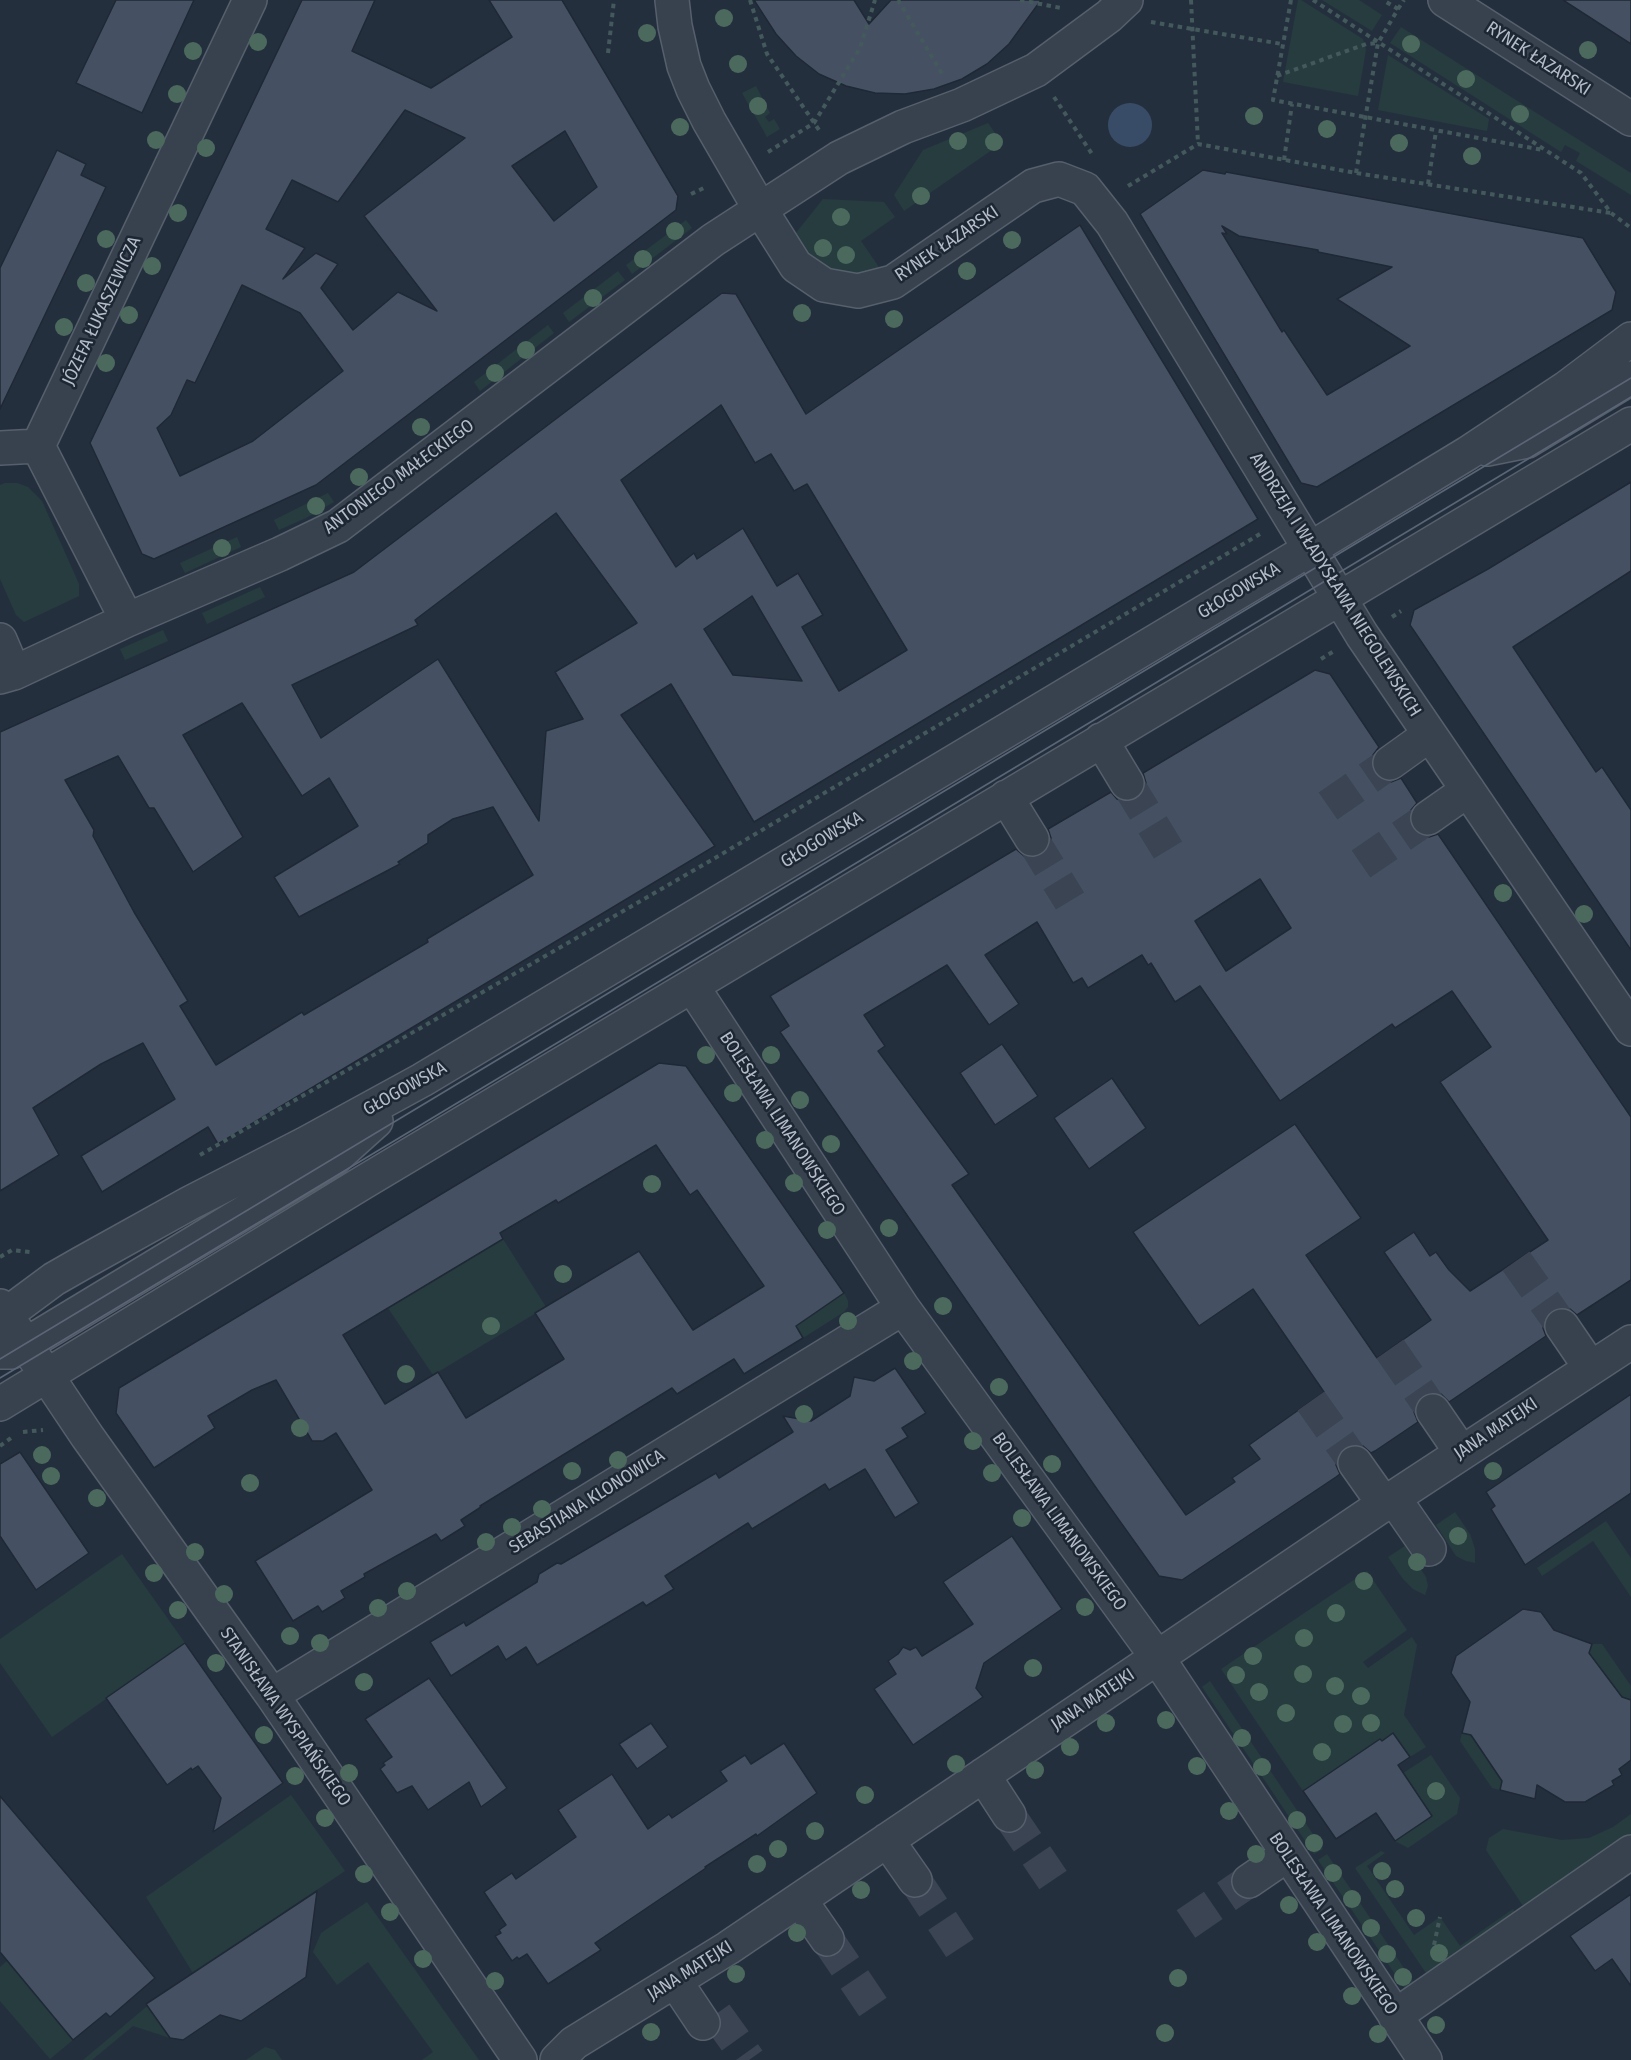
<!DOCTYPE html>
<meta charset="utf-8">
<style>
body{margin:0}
canvas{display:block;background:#242f3e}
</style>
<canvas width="1631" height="2060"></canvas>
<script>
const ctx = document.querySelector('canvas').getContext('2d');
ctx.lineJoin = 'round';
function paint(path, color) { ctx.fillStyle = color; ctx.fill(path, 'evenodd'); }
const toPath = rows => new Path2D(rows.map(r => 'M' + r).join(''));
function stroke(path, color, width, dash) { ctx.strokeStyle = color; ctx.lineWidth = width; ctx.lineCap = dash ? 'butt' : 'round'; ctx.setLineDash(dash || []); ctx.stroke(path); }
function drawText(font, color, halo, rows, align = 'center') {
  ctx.font = font + ' "Fira Sans Condensed",sans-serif'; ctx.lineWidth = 5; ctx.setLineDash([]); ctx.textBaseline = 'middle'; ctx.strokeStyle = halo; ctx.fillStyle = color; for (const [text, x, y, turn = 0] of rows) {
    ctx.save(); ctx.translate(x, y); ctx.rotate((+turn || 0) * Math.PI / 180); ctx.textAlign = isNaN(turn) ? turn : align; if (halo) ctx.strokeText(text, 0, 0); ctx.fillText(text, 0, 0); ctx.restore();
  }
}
paint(toPath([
 [1298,0,1301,0,1363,39,1366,50,1358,96,1283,82],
 [1322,0,1359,0,1382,15,1372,31],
 [1401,27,1631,173,1631,195,1576,161,1580,153,1565,145,1561,152,1390,43],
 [1388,55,1489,119,1487,131,1378,110],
 [756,86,770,113,765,117,769,122,774,119,780,129,767,137,742,93],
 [988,123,1002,143,904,211,894,195,923,150],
 [823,199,884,202,895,217,861,241,881,270,854,277,829,271,807,254,795,234],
 [686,220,692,228,632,274,626,265],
 [618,271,625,280,569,322,563,313],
 [548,325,554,333,480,391,474,382],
 [5,483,17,483,28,487,42,501,79,584,79,596,24,622,16,615,0,579,0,485],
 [328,493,334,502,306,518,279,530,274,520],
 [237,537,241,547,185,573,180,563],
 [260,587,265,597,207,624,202,613],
 [163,630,168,641,125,660,120,649],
 [503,1239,546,1307,433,1375,388,1308],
 [844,1293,848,1301,848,1307,844,1312,803,1338,796,1326],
 [1455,1512,1470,1534,1475,1549,1475,1563,1466,1561,1456,1556,1436,1525],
 [1606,1521,1631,1558,1631,1597,1593,1541,1542,1576,1537,1568],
 [1405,1546,1426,1577,1428,1586,1425,1595,1413,1589,1403,1579,1388,1557],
 [122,1554,185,1643,52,1737,0,1663,0,1639],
 [1367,1571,1407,1630,1363,1662,1368,1668,1412,1637,1417,1645,1404,1715,1426,1747,1410,1757,1393,1734,1382,1741,1380,1739,1303,1791,1221,1669],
 [1592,1644,1602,1644,1631,1686,1630,1699,1622,1697,1589,1653],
 [1210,1681,1323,1849,1314,1854,1202,1687],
 [1462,1733,1471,1735,1502,1781,1500,1790,1492,1788,1460,1741],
 [1431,1755,1460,1798,1457,1814,1408,1848,1395,1841,1432,1817,1403,1773],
 [291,1795,345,1871,193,1973,156,2018,170,2038,133,2026,92,2060,83,2060,164,1992,193,1973,146,1897],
 [1631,1814,1631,1836,1525,1909,1486,1850,1489,1838,1503,1829,1562,1840,1589,1838,1613,1827],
 [1381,1851,1385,1853,1367,1866,1414,1935,1440,1917,1460,1946,1513,1909,1517,1915,1428,1976,1355,1868],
 [1327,1854,1414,1983,1405,1989,1318,1860],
 [367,1902,479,2060,422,2060,433,2052,368,1962,337,1985,313,1952,321,1933],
 [14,1959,73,2040,50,2059,0,2001,0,1967,7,1961,9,1963],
 [265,2047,275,2050,282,2060,246,2060]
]), '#263c3f');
paint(toPath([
 '1108 125a22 22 0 1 1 44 0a22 22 0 1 1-44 0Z'
]), '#394c67');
const building = toPath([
 [116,0,194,0,142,113,76,83,116,0],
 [302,0,375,0,352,51,431,88,512,37,489,0,562,0,678,196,676,210,316,485,154,559,142,554,90,443,302,0],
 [405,110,465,138,364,216,437,311,398,292,353,330,321,288,338,264,316,253,283,279,305,248,266,229,292,180,338,202,405,110],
 [565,131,597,187,554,221,512,166,565,131],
 [242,285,300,313,343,371,253,441,180,476,157,428,171,415,187,380,195,383,242,285],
 [754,0,854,0,869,24,891,0,1041,0,1009,44,987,64,962,79,934,89,905,94,875,93,846,86,819,74,796,56,776,34,754,0],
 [1563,0,1631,0,1631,44,1563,0],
 [57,150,86,164,81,175,106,187,0,409,0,268,57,150],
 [1203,170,1225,174,1226,172,1583,238,1616,292,1612,310,1317,487,1301,483,1140,214,1203,170],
 [1222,226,1239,236,1318,250,1318,252,1392,267,1337,299,1410,346,1327,395,1284,330,1282,332,1222,233,1227,234,1222,226],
 [1080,225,1258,519,754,822,671,684,621,715,715,846,218,1144,208,1127,102,1192,81,1156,175,1099,143,1043,101,1064,33,1108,59,1155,0,1191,0,732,354,572,722,293,736,294,806,414,1080,225],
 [721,405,755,463,771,454,794,491,807,484,907,650,839,691,802,627,823,615,798,573,777,586,743,528,697,559,694,553,676,567,621,480,721,405],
 [556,513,637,623,555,672,583,719,546,731,539,821,438,659,321,738,292,685,418,625,415,620,556,513],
 [752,596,802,681,733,675,704,629,752,596],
 [242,703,302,796,329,778,358,826,274,877,299,917,400,864,398,862,428,843,428,835,453,819,493,807,533,875,427,939,428,942,304,1015,302,1012,216,1065,180,1006,188,1001,134,912,93,836,94,830,65,780,118,756,149,808,154,808,193,872,243,837,183,735,242,703],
 [1631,482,1631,571,1513,647,1596,772,1602,767,1631,810,1631,950,1410,625,1414,610,1488,569,1631,482],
 [1315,670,1330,674,1379,747,1373,755,1371,764,1375,774,1383,780,1391,782,1401,778,1417,803,1411,810,1409,819,1413,829,1421,835,1429,837,1438,834,1631,1117,1631,1280,1577,1315,1570,1309,1561,1307,1552,1310,1545,1318,1543,1328,1546,1336,1449,1402,1441,1394,1432,1392,1423,1395,1416,1402,1414,1412,1418,1422,1375,1451,1371,1453,1363,1446,1354,1444,1345,1447,1338,1456,1336,1465,1340,1474,1336,1477,1182,1580,1159,1576,1099,1492,780,1032,789,1026,770,996,1016,849,1024,856,1032,858,1041,855,1049,847,1051,838,1048,829,1111,792,1117,799,1127,802,1137,799,1143,793,1146,783,1143,773,1315,670],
 [1260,879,1291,928,1226,971,1195,921,1260,879],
 [1037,922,1073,983,1082,978,1088,988,1142,955,1148,965,1151,963,1175,1002,1200,986,1280,1101,1392,1024,1395,1028,1452,991,1491,1047,1440,1082,1548,1240,1470,1291,1449,1270,1436,1252,1430,1256,1414,1232,1384,1252,1431,1320,1377,1358,1306,1255,1361,1218,1295,1124,1133,1232,1199,1326,1253,1289,1324,1392,1249,1445,1260,1459,1232,1478,1235,1482,1186,1515,952,1185,969,1174,878,1051,885,1046,864,1015,947,965,989,1025,1019,1004,985,955,1037,922],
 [1002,1044,1038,1096,995,1125,960,1073,1002,1044],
 [659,1063,686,1066,844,1293,796,1326,803,1338,744,1374,734,1359,677,1394,672,1388,480,1506,481,1507,461,1520,465,1526,441,1541,436,1534,364,1574,365,1577,341,1591,345,1598,322,1612,318,1606,293,1621,255,1561,372,1490,336,1433,323,1441,312,1441,276,1380,252,1390,208,1416,215,1428,154,1468,116,1413,119,1388,659,1063],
 [656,1145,690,1195,697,1190,764,1286,693,1330,639,1251,535,1313,564,1359,466,1418,438,1372,385,1404,343,1335,503,1239,500,1233,556,1200,558,1203,656,1145],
 [1112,1078,1146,1128,1089,1169,1054,1118,1112,1078],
 [895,1368,926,1413,902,1428,908,1437,886,1450,919,1503,895,1518,865,1469,829,1490,825,1484,752,1529,748,1523,665,1576,674,1589,646,1606,643,1602,537,1665,526,1647,506,1660,498,1646,451,1676,430,1642,464,1622,466,1626,537,1582,539,1574,557,1563,561,1564,716,1473,719,1478,793,1432,783,1416,811,1421,850,1396,854,1377,874,1381,895,1368],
 [1631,1394,1631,1493,1525,1565,1491,1509,1495,1506,1486,1492,1631,1394],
 [20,1452,89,1553,36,1590,0,1536,0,1464,20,1452],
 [1012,1536,1062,1609,984,1663,976,1688,983,1697,913,1745,874,1689,896,1674,888,1661,898,1654,903,1647,910,1650,916,1647,922,1656,973,1624,943,1582,1012,1536],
 [1523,1609,1541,1612,1554,1630,1592,1644,1589,1653,1622,1697,1631,1700,1631,1760,1619,1769,1622,1775,1612,1781,1614,1785,1585,1802,1565,1802,1537,1785,1535,1799,1500,1790,1502,1781,1471,1735,1462,1733,1470,1702,1451,1673,1456,1656,1523,1609],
 [185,1643,283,1783,213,1832,221,1798,198,1766,192,1770,191,1768,167,1785,106,1698,185,1643],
 [429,1678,507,1788,481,1807,469,1782,428,1810,412,1786,397,1793,380,1769,385,1765,383,1763,392,1757,365,1719,429,1678],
 [651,1723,668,1747,637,1769,619,1744,651,1723],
 [1393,1733,1410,1757,1398,1765,1432,1816,1395,1841,1376,1813,1336,1839,1303,1791,1380,1739,1382,1741,1393,1733],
 [784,1743,817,1793,757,1836,756,1834,705,1867,706,1868,595,1943,601,1950,548,1984,527,1954,519,1959,517,1957,512,1961,495,1936,501,1933,499,1930,506,1925,484,1892,512,1873,516,1879,576,1837,558,1810,612,1774,648,1829,669,1814,672,1818,727,1781,720,1771,745,1755,751,1764,784,1743],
 [0,1796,155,1978,110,2017,106,2013,73,2040,0,1952,0,1796],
 [317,1891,306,1977,241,2021,220,2015,183,2040,170,2038,146,2004,317,1891],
 [1631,1894,1631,1986,1612,1959,1595,1971,1570,1936,1631,1894]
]);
paint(building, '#455162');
stroke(building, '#1f2835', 1.5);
stroke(toPath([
 [1127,783,1168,850],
 [1328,806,1390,763],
 [1032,839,1070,901],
 [1361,864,1428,818],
 [1516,1261,1562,1326],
 [1390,1349,1433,1411],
 [1311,1401,1355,1463],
 [1009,1815,1053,1880],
 [915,1880,960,1948],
 [1186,1924,1249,1881],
 [827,1939,873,2007],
 [716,2014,749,2060]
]), '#3a4453', 33, [33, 16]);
const minor = toPath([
 [672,0,675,26,684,66,693,89,709,121,760,209,796,266,824,285,858,291,893,282,1033,186,1059,179,1085,189,1112,223,1362,635,1631,1029],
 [1445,0,1631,119],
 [38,446,250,0],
 [38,446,127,620],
 [0,448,38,446],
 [1487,449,1527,441,1631,378],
 [0,640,14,673],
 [0,677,14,673,127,620,280,554,338,526,713,240,839,158,903,127,962,105,1036,70,1109,16,1126,0],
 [1101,740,1127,783],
 [1390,763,1429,735],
 [1006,797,1032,839],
 [1428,818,1468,790],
 [692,986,903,1308,1157,1657,1425,2060],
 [0,1306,87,1436,272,1695,520,2060],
 [0,1319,54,1279,82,1263,190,1203,305,1144,422,1080,1310,549,1468,453,1566,388,1631,339],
 [1562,1326,1590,1367],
 [0,1352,12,1352,25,1345,336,1157,376,1121],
 [0,1404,364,1182,1631,424],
 [1433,1411,1461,1452],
 [1355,1463,1384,1504],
 [1393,1497,1429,1549],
 [272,1695,903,1308],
 [983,1775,1009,1815],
 [887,1840,915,1880],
 [1249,1881,1287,1855],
 [800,1900,827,1939],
 [675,1981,703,2023],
 [1395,2016,1631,1852],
 [557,2060,574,2043,728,1948,1384,1504,1631,1342]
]);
stroke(minor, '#565f6c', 36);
stroke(toPath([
 [750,0,767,54,819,130],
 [898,0,944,77],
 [1020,0,1061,8],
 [1191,0,1198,144],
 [1291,0,1273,100,1543,150],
 [1313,0,1581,173,1611,213,1631,228],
 [1398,9,1404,0],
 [1151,22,1282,44],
 [608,53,614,0],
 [1277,76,1366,44,1378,43],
 [1054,97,1092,154],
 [768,152,814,123,860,48,875,0],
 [1284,160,1292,104],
 [1356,173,1378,43,1398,9,1383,0],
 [1428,184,1436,131],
 [1128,186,1198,144,1356,173,1611,213],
 [691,194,706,187],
 [1392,617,1401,611],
 [1321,659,1334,651],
 [200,1155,710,861,1260,534],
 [0,1257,12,1250,30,1252],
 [23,1432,43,1430],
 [0,1446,11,1438],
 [1434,1945,1440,1917]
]), '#44595c', 4, [4.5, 4.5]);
stroke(minor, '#38414e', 33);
stroke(toPath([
 [0,1359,1631,378],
 [0,1378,1631,397]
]), '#5a6575', 1.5);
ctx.fillStyle = '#4b6a5d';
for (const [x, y] of [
 [724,18],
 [647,33],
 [258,42],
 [1411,44],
 [1588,50],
 [193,51],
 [738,64],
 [1466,79],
 [177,94],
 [758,106],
 [1520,114],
 [1254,116],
 [680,127],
 [1327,129],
 [156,140],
 [958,141],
 [994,142],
 [1399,143],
 [206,148],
 [1472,156],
 [921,196],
 [178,213],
 [841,217],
 [675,231],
 [106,239],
 [1012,240],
 [823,248],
 [846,255],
 [643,259],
 [152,266],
 [967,271],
 [86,283],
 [593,298],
 [802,313],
 [129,315],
 [894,319],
 [64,327],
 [526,350],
 [106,363],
 [495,373],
 [421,427],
 [359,477],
 [316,506],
 [222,548],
 [1503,893],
 [1584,914],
 [706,1055],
 [771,1055],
 [733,1093],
 [800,1100],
 [765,1140],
 [831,1144],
 [794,1183],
 [652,1184],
 [889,1228],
 [827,1230],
 [563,1274],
 [943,1306],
 [848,1321],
 [491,1326],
 [913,1361],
 [406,1374],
 [999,1387],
 [804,1414],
 [300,1428],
 [973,1441],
 [42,1455],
 [618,1460],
 [1052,1464],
 [572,1471],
 [1493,1471],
 [992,1473],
 [51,1476],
 [250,1483],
 [97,1498],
 [542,1509],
 [1022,1518],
 [512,1527],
 [1458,1536],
 [486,1542],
 [195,1552],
 [1417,1562],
 [154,1573],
 [1364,1581],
 [407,1591],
 [224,1594],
 [1085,1607],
 [378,1608],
 [178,1610],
 [1336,1613],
 [290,1636],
 [1304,1638],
 [320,1643],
 [1253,1656],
 [216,1663],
 [1033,1668],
 [1303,1674],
 [1236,1675],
 [364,1682],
 [1335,1686],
 [1259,1692],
 [1361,1696],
 [1286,1713],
 [1166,1720],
 [1106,1723],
 [1371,1723],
 [1343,1724],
 [264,1735],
 [1242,1738],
 [1070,1747],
 [1322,1752],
 [956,1764],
 [1197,1766],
 [1262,1767],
 [1035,1770],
 [349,1773],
 [295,1776],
 [1436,1791],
 [865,1795],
 [1229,1811],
 [325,1818],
 [1297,1820],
 [815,1831],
 [1314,1843],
 [778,1849],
 [1256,1854],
 [757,1864],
 [1382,1871],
 [1333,1873],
 [364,1874],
 [1395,1889],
 [861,1890],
 [1352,1899],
 [1289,1905],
 [390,1912],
 [1416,1918],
 [1371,1928],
 [797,1933],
 [1317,1942],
 [1439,1953],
 [1387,1954],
 [423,1959],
 [736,1974],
 [1403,1977],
 [1178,1978],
 [495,1981],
 [1352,1996],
 [1436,2025],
 [651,2032],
 [1165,2033],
 [1378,2034]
]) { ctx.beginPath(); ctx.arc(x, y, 9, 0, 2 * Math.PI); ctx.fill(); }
drawText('18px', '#b4bcc9', '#1d2633', [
 ["RYNEK ŁAZARSKI",1538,59,33],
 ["RYNEK ŁAZARSKI",947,244,-34],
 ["JÓZEFA ŁUKASZEWICZA",102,311,-65],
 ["ANTONIEGO MAŁECKIEGO",399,477,-36],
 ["ANDRZEJA I WŁADYSŁAWA NIEGOLEWSKICH",1335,585,58],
 ["GŁOGOWSKA",1239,591,-31],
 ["GŁOGOWSKA",822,840,-31],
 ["GŁOGOWSKA",405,1089,-29],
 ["BOLESŁAWA LIMANOWSKIEGO",782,1124,57],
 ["JANA MATEJKI",1496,1429,-34],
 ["SEBASTIANA KLONOWICA",587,1502,-32],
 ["BOLESŁAWA LIMANOWSKIEGO",1059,1522,54],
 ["JANA MATEJKI",1093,1700,-34],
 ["STANISŁAWA WYSPIAŃSKIEGO",285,1717,55],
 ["BOLESŁAWA LIMANOWSKIEGO",1333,1924,56],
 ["JANA MATEJKI",690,1971,-32]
]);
</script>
